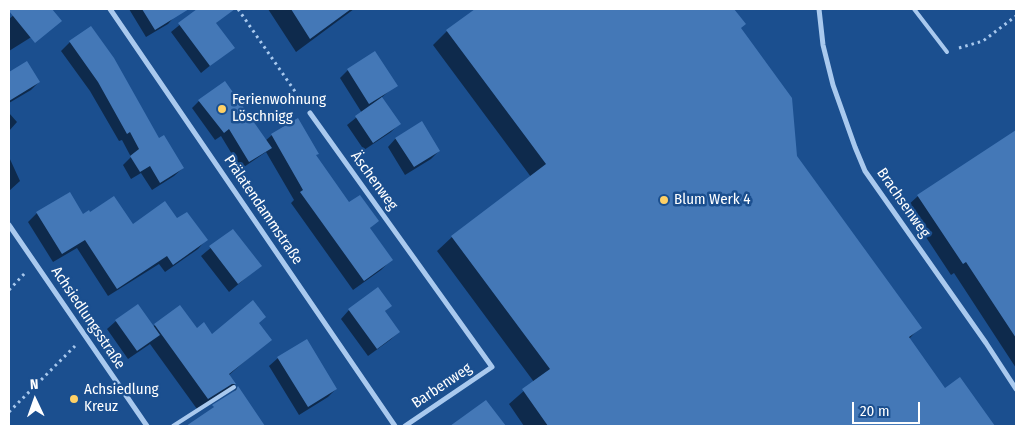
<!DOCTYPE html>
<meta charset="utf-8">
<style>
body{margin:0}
#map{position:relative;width:1025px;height:435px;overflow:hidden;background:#1b4f8f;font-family:"Fira Sans Condensed",sans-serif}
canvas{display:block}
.frame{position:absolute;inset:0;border:10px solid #fff;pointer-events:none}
.north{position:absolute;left:10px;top:375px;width:50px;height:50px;-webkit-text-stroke:4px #1b4f8f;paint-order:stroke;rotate:357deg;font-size:14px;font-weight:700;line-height:20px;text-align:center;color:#fff}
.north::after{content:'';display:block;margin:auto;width:18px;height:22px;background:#fff;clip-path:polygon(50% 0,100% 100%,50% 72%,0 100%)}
.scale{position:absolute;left:852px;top:402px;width:68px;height:22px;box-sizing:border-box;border:2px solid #fff;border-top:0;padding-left:6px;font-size:15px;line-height:18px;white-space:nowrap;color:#fff;-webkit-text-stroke:4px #1b4f8f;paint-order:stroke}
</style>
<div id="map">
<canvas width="1025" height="435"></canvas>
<div class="frame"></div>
<div class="north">N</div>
<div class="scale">20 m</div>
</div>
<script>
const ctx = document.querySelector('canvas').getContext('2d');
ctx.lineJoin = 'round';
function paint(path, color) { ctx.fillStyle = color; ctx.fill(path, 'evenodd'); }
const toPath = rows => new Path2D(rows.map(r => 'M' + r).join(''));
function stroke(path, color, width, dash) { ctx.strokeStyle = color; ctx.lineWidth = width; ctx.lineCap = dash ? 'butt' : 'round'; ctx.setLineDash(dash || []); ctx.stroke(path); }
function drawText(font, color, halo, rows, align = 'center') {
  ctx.font = font + ' "Fira Sans Condensed",sans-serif'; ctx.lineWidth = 5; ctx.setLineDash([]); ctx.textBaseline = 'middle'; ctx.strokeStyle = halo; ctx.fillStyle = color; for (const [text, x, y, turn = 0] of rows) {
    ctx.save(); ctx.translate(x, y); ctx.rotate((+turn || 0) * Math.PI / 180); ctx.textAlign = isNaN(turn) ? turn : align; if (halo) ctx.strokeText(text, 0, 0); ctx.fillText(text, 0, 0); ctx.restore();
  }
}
paint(toPath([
 [21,9,50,9,58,18,49,26,9,51,9,19],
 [129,9,172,9,176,15,168,24,146,37],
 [199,9,214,9,220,18,215,24,233,47,201,73,171,32],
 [268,9,354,9,296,52],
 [477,9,733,9,744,24,740,28,796,156,920,327,909,339,945,390,959,379,994,426,524,426,509,404,534,382,437,251,452,237,531,177,433,45,447,31],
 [91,28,158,140,183,168,174,176,152,190,141,173,131,179,123,165,131,157,122,140,119,141,90,91,61,51,70,42],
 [27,62,39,82,31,90,9,103,9,80],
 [348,70,396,85,381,98,399,124,391,132,364,150,347,125,362,113,340,78],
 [199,101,265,141,272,135,315,156,349,204,377,221,369,229,391,260,381,270,353,290,291,203,294,200,266,152,241,169,221,136,215,140,192,108],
 [9,113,17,122,9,131],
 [1016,132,1016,368,954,273,951,275,906,207,918,196],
 [396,138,439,151,431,159,405,175,388,147],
 [9,157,20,181,9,191],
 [69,193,83,216,133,225,177,220,206,240,198,249,165,272,159,264,108,296,77,248,53,262,28,222,37,213],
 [232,230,260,266,229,292,201,256],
 [378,289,390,306,384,312,399,332,390,340,368,356,341,319,349,310],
 [138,305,153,327,155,325,197,329,212,335,258,324,270,339,229,375,235,384,224,394,197,409,150,344,128,359,107,329,116,321],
 [278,358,336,389,328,397,299,415,269,366],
 [237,388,263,426,188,426,230,396]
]), '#0007');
paint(toPath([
 [9,9,52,9,62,21,35,43,9,11],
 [142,9,189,9,155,30],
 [197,9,235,9,216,23,235,48,210,66,178,23],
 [291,9,351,9,310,39],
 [475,9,734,9,746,24,741,28,792,98,797,156,922,328,909,337,945,388,960,377,995,426,548,426,522,389,550,369,451,236,546,164,446,30],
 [91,26,114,58,159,138,164,135,184,168,160,183,150,166,140,172,130,156,139,149,130,132,127,134,98,82,69,41],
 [375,51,398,86,369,104,347,69],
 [27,61,40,82,9,101,9,72],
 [225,81,272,148,249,162,229,129,224,133,198,100],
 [382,97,401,124,373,143,355,116],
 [298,118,319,154,316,155,349,202,360,195,379,221,370,228,393,260,364,281,300,192,303,190,271,134],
 [422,121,440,151,414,167,395,138],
 [1016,130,1016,338,966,262,963,264,917,195],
 [70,192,83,214,89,210,90,212,114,196,133,224,165,201,177,218,187,212,208,240,173,265,167,256,117,289,85,240,62,254,36,212],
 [233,229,262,266,238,284,209,246],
 [378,287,392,306,385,311,400,332,377,349,348,309],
 [253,300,266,317,259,323,272,340,229,374,236,384,232,384,208,399,154,324,180,305,197,328,204,322,212,334],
 [138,304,160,335,137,351,115,320],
 [307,339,337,389,308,407,277,357],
 [238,386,265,426,186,426,214,407,212,405,236,390],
 [486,400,506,426,450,426]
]), '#4478b7');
stroke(toPath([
 [238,9,303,103],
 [959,48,983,41,1016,16],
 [9,290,26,272],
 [9,412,75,346]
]), '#a9c9ee', 3, [2.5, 4]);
stroke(toPath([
 [914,9,947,52],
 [173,426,234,387]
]), '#a9c9ee', 4);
stroke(toPath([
 [110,9,395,426],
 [819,9,823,45,833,85,855,147,865,171,986,343,1016,389],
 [310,113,492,367,405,426],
 [9,225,147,426]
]), '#a9c9ee', 5);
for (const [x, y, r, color] of [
 [222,109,5,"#ffd166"],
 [664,200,5,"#ffd166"],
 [74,399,5,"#ffd166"]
]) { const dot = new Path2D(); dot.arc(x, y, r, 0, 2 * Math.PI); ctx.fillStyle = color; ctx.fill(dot); stroke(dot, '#1b4f8f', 2); }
drawText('15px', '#fff', '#1b4f8f', [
 ["Ferienwohnung",232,100],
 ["Löschnigg",232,117],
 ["Blum Werk 4",674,200],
 ["Achsiedlung",84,390],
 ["Kreuz",84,407]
], 'left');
drawText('15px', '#fff', '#1b4f8f', [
 ["Äschenweg",374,181,54],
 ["Brachsenweg",903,203,55],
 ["Prälatendammstraße",263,210,56],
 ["Achsiedlungsstraße",88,318,56],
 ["Barbenweg",442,386,-34]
]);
</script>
